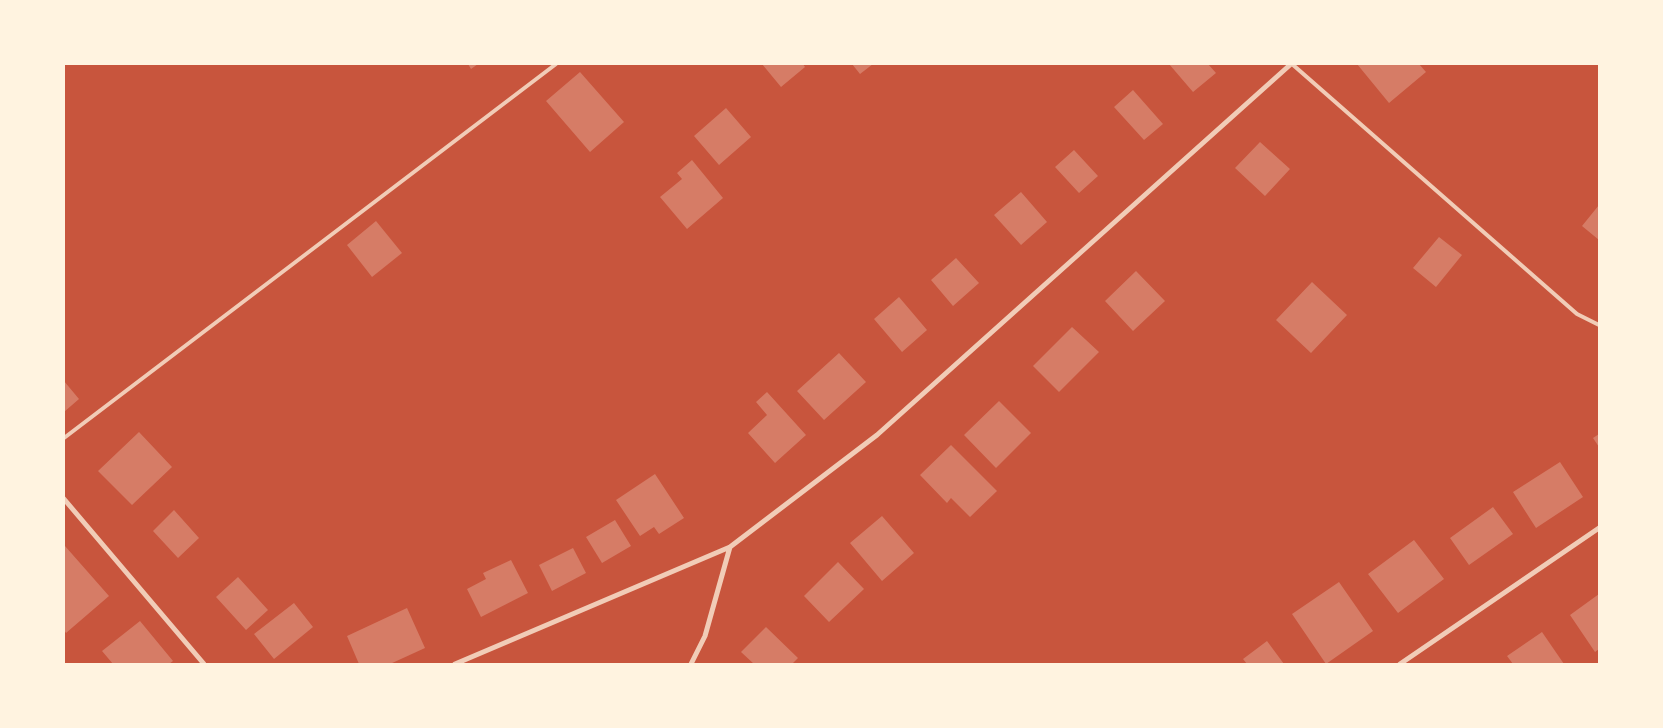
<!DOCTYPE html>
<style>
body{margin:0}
#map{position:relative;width:1663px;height:728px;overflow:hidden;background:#c8553d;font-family:Ubuntu,sans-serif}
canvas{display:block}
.frame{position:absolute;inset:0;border:65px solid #fff3e0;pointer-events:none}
</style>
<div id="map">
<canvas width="1663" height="728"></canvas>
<div class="frame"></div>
</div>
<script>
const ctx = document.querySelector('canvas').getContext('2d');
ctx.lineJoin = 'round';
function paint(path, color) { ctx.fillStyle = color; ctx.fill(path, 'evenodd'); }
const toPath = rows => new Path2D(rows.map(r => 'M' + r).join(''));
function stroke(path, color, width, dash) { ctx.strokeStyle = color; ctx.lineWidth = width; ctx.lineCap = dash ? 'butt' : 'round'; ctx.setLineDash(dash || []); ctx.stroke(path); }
paint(toPath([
 [468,64,478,64,471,69],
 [762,64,803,64,805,67,781,87],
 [852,64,873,64,860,74],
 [1169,64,1208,64,1216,73,1193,92],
 [1357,64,1419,64,1426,72,1389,103],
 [580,72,624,122,590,152,546,101],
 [1133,90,1163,124,1144,140,1114,107],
 [726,108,751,137,719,165,694,136],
 [1260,142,1290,169,1265,196,1235,168],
 [1074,150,1098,176,1079,193,1055,167],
 [692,160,723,198,687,229,660,197,682,179,677,173],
 [1021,192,1047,222,1021,245,994,215],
 [1599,205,1599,240,1582,226],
 [376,221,402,253,372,277,347,245],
 [1439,237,1462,255,1436,287,1413,268],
 [956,258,979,283,953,306,931,280],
 [1136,271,1165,301,1133,331,1105,301],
 [1312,282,1347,315,1311,353,1276,320],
 [899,297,927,330,902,352,874,319],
 [1072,327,1099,352,1059,392,1033,366],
 [839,353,866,382,824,420,797,391],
 [64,381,79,399,64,412],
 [767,392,806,435,775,463,748,433,767,415,756,402],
 [999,401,1031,433,996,468,964,435],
 [139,432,172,467,132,505,98,471],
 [1599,434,1599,447,1593,438],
 [951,445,997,491,970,517,951,498,947,503,920,475],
 [1560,462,1583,497,1536,528,1513,492],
 [655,474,684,518,659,534,654,527,640,536,616,500],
 [1493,507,1513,534,1469,565,1450,538],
 [174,510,199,538,178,558,153,531],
 [882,516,914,553,882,581,850,543],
 [615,520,631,546,602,563,586,537],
 [1414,540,1444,579,1398,613,1368,574],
 [65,546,109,596,66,633,64,630],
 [573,548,586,573,552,591,539,565],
 [511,560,528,593,481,617,467,589,486,579,483,573],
 [838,562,864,589,829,622,804,596],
 [238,577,268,610,246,630,216,597],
 [1339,582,1373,631,1326,664,1292,614],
 [1599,594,1599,649,1595,652,1570,615],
 [294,603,313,627,274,659,254,634],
 [407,608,425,648,390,664,359,664,347,636],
 [140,621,173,661,169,664,113,664,102,651],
 [766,627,798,658,792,664,754,664,741,652],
 [1542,632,1564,664,1513,664,1507,656],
 [1267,641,1284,664,1247,664,1243,659]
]), '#d67c66');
stroke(toPath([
 [1292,64,1577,314,1599,325],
 [64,438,556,64]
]), '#f1ccb7', 4);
stroke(toPath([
 [64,499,204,664],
 [455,664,730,547],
 [691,664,705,636,730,547,877,435,1291,64],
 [1400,664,1599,528]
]), '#f1ccb7', 5);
</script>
